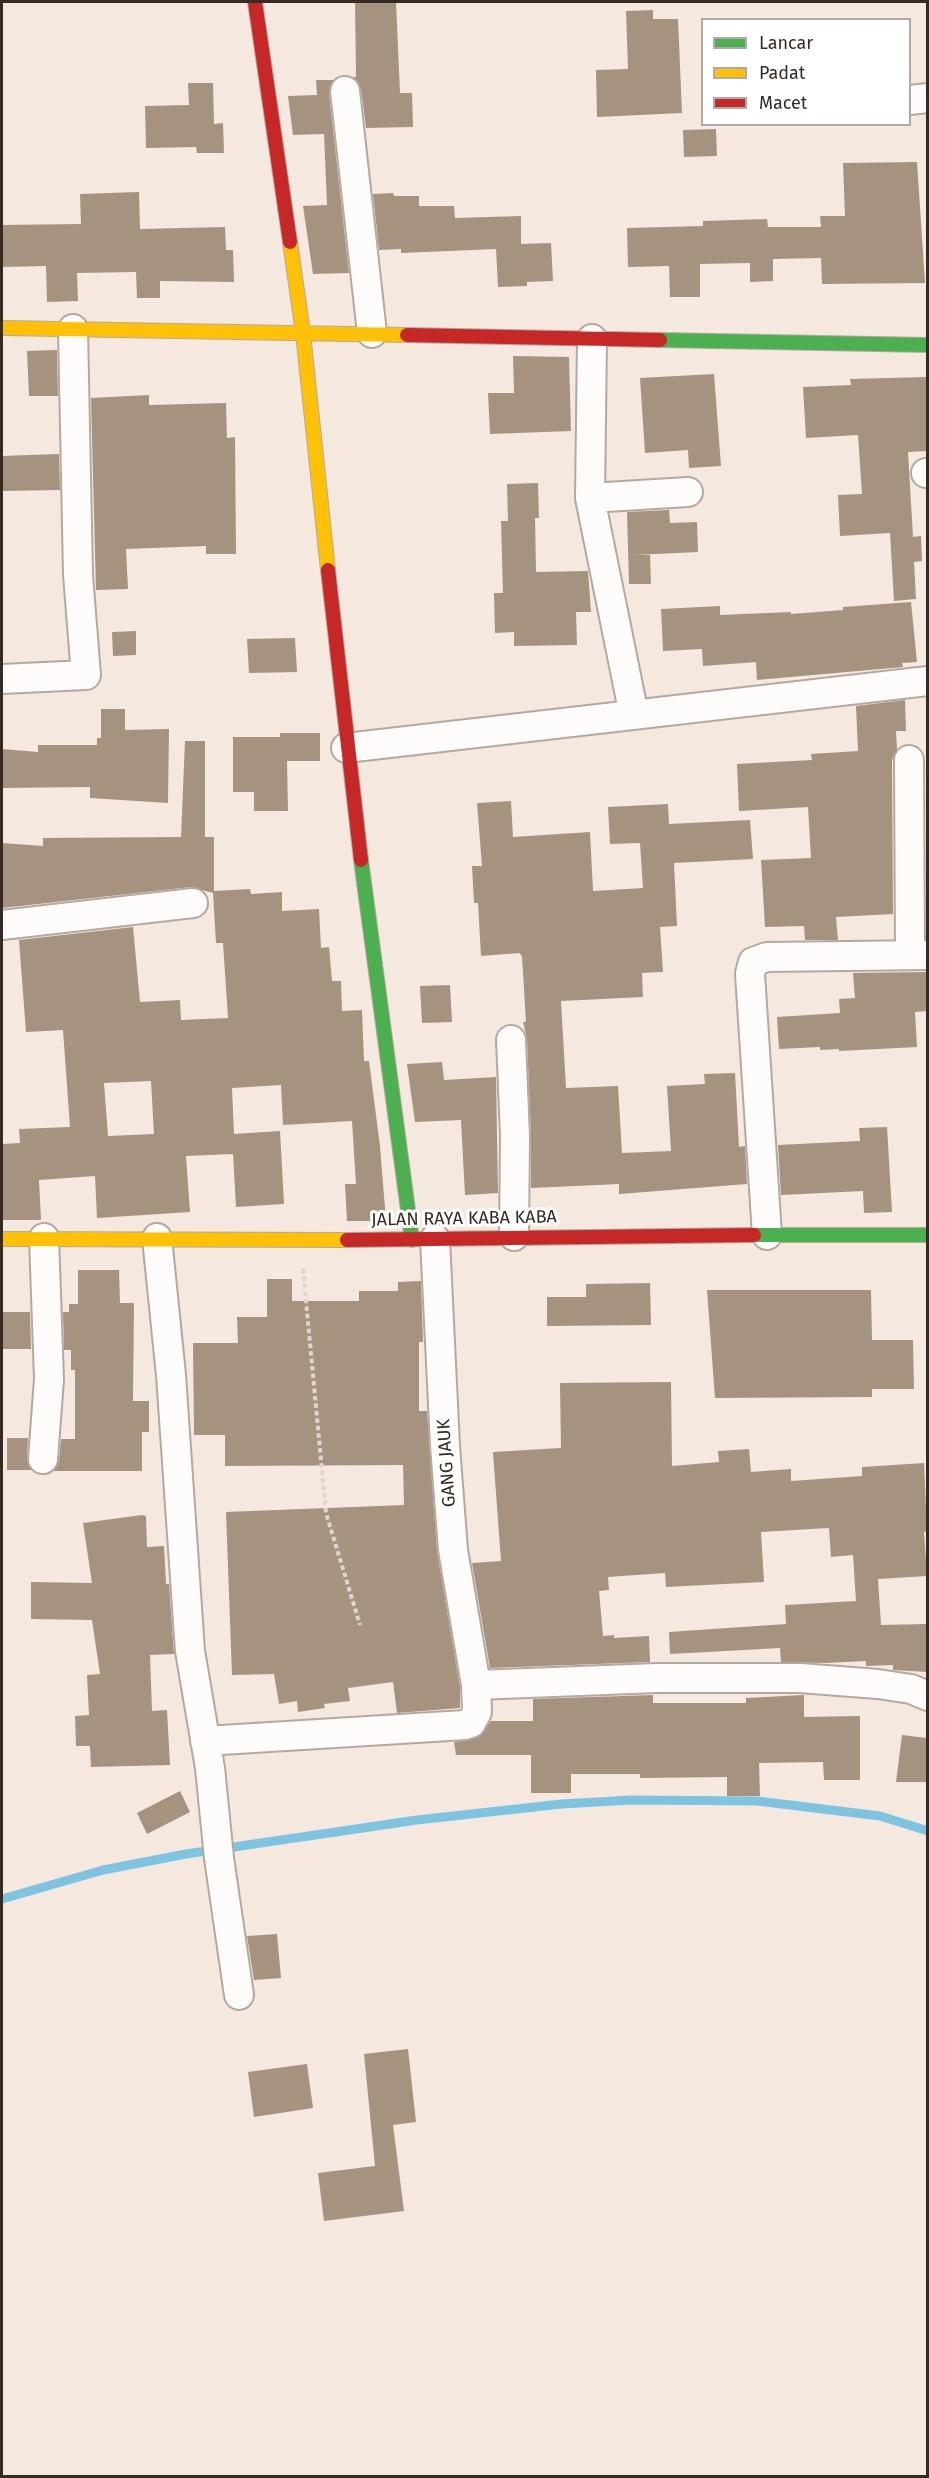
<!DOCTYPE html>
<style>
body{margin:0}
#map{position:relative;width:929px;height:2478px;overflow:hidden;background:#f5e8de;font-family:"Fira Sans",sans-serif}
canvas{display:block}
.frame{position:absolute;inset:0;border:3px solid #362b22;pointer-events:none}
.legend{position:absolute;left:701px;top:18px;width:210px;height:108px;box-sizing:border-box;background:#fff;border:2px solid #afaaa7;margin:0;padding:8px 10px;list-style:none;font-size:18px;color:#362b22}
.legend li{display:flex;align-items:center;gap:12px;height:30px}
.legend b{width:30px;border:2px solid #afaaa7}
</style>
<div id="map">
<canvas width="929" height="2478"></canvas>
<div class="frame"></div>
<ul class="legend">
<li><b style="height:8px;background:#4caf50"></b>Lancar</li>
<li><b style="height:8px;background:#ffc107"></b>Padat</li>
<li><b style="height:8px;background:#c62828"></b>Macet</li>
</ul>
</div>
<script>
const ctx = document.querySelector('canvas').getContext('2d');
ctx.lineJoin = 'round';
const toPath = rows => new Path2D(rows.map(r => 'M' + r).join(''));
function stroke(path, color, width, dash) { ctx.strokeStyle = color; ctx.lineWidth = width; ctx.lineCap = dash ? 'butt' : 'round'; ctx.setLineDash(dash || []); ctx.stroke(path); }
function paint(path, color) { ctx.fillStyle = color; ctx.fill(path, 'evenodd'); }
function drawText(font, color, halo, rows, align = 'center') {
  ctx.font = font + ' "Fira Sans",sans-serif'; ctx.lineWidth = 6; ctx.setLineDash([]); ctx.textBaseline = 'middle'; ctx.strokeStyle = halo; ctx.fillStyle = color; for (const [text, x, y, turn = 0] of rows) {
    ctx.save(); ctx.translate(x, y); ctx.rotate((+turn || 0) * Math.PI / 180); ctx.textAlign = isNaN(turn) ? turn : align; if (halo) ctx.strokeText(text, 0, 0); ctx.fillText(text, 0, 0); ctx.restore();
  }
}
stroke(toPath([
 [2,1899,103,1870,186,1854,417,1820,562,1804,631,1800,757,1801,880,1816,928,1831]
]), '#7ec4e0', 9);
paint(toPath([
 [355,2,396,2,400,93,412,93,413,127,366,128,361,89,353,77,356,77],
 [653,10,653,19,678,19,682,113,597,117,596,70,628,69,626,11],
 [316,80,334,80,329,93,349,273,313,274,303,206,327,205,324,134,293,135,288,96,317,95],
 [188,83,213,83,214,124,223,123,224,153,197,153,196,147,146,148,145,106,189,105],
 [716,129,717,156,684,157,683,130],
 [917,162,925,283,822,284,821,258,773,259,773,281,750,282,750,263,700,264,700,297,670,297,669,266,628,267,627,228,703,226,703,221,767,219,768,227,821,227,820,216,845,216,843,163],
 [139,192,140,229,225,227,226,250,233,250,234,282,160,281,160,298,137,298,136,272,77,273,78,301,47,302,46,266,2,267,2,225,81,224,80,194],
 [393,193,394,196,419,196,419,206,454,206,455,218,521,216,521,244,551,243,553,281,527,282,527,286,498,287,496,249,401,253,401,249,379,250,373,194],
 [57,350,58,396,29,396,27,351],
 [513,356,569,357,571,431,490,434,488,393,514,393],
 [714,374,721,466,689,468,688,450,645,453,640,378],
 [927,377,927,451,908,452,913,537,921,536,922,561,914,562,916,599,894,601,890,533,840,536,838,495,862,494,858,435,806,438,803,387,851,385,850,379],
 [149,395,149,405,226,403,227,438,235,437,236,554,206,554,206,546,126,549,128,589,96,590,91,398],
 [59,454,60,490,2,491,2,456],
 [538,483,539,518,535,518,536,572,588,571,591,612,576,612,577,645,514,646,514,632,495,633,494,593,503,593,501,521,508,521,507,484],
 [669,510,670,523,697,522,698,552,634,555,650,555,651,584,629,584,627,512],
 [911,602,917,662,902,663,903,667,757,680,756,662,703,666,702,649,663,651,661,609,720,606,720,615,791,612,791,614,843,610,843,607],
 [136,631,136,655,113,656,112,632],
 [295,638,297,672,249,673,247,639],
 [905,700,906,731,896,731,897,749,892,760,893,914,836,917,838,940,805,940,804,926,765,927,761,860,811,858,808,807,739,811,737,764,812,760,811,754,858,751,856,706],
 [101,709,125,709,125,730,169,729,168,803,90,798,90,787,2,788,2,749,38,752,38,745,97,745,97,738,101,738],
 [280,733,320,733,320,761,287,761,288,811,254,811,254,792,233,792,233,737,280,737],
 [185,741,205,741,205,837,214,837,214,891,250,889,251,894,282,892,282,911,319,909,321,948,329,947,332,981,341,981,342,1011,362,1010,364,1061,369,1061,380,1146,386,1221,347,1221,345,1184,356,1184,352,1121,283,1125,281,1085,232,1088,234,1134,280,1131,284,1204,236,1207,233,1154,186,1156,190,1212,97,1218,95,1176,39,1180,41,1220,2,1220,2,1144,20,1143,19,1129,70,1127,63,1030,26,1032,19,940,133,927,140,1002,180,1000,181,1020,228,1018,223,943,216,943,213,893,191,887,2,908,2,843,43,846,43,838,181,837],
 [151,1081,154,1134,108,1136,104,1083],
 [926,797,927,797,926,912],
 [511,801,513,837,590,832,593,891,643,888,640,843,610,844,608,807,668,804,669,824,750,820,753,859,674,863,677,926,660,927,663,972,642,973,643,997,561,1001,566,1088,618,1086,622,1153,671,1151,667,1086,705,1084,704,1074,735,1073,739,1147,745,1146,747,1184,619,1194,619,1184,531,1188,531,1135,527,1039,523,1022,526,1022,522,956,519,953,481,956,478,903,474,903,472,866,482,866,477,803],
 [927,972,927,1011,915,1012,917,1047,839,1051,839,1049,820,1050,820,1047,779,1049,777,1017,840,1013,839,999,855,998,853,973],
 [450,985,452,1022,422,1023,420,986],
 [442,1062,444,1080,496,1077,498,1193,465,1195,461,1120,415,1122,407,1064],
 [887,1127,892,1212,864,1213,863,1191,781,1195,778,1145,860,1141,859,1128],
 [78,1270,119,1270,120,1303,134,1303,133,1401,149,1401,149,1432,142,1432,142,1471,54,1471,59,1461,61,1439,75,1439,75,1370,71,1370,71,1350,64,1350,63,1312,69,1312,69,1304,78,1304],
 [267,1279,292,1279,292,1301,359,1301,359,1291,398,1291,398,1282,421,1281,423,1342,419,1342,419,1411,427,1411,437,1551,460,1687,460,1708,397,1713,393,1682,348,1688,350,1701,324,1704,325,1708,298,1712,297,1701,279,1704,274,1674,232,1675,226,1512,404,1505,403,1465,225,1466,225,1435,194,1435,193,1343,238,1343,237,1317,267,1317],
 [650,1283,651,1325,547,1326,547,1297,586,1297,586,1284],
 [707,1290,871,1290,872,1340,913,1340,914,1389,872,1389,872,1397,715,1398],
 [2,1312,30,1312,31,1349,2,1349],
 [671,1382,672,1466,719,1462,718,1451,749,1449,751,1472,791,1469,791,1481,862,1476,862,1467,924,1463,927,1531,924,1532,927,1576,878,1579,881,1625,927,1624,927,1672,893,1670,893,1665,866,1666,866,1661,825,1663,781,1662,780,1648,670,1654,669,1632,786,1624,785,1605,856,1601,853,1555,831,1557,829,1528,761,1532,764,1582,666,1587,665,1573,608,1577,609,1590,599,1591,603,1636,614,1635,614,1638,649,1636,650,1662,490,1668,472,1563,501,1561,493,1452,561,1448,560,1383],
 [7,1438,28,1438,27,1458,32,1470,7,1470],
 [142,1515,146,1516,147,1547,164,1546,166,1584,169,1584,174,1654,150,1655,152,1711,167,1710,170,1765,91,1767,90,1746,76,1746,75,1716,89,1715,87,1675,100,1674,92,1620,31,1619,31,1582,92,1583,83,1523],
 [653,1695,653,1703,746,1703,746,1698,804,1695,804,1717,860,1716,860,1780,824,1780,823,1762,759,1763,760,1796,727,1796,727,1777,640,1778,640,1774,571,1774,571,1793,531,1793,531,1755,456,1755,454,1742,477,1738,491,1721,533,1721,533,1699],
 [902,1735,927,1738,927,1782,896,1782],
 [180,1791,190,1812,147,1834,137,1813],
 [277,1934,281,1978,254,1980,247,1936],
 [408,2049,416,2122,393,2125,404,2211,324,2221,318,2173,375,2166,364,2054],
 [307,2064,313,2108,254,2117,248,2072]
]), '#a59380');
const street = toPath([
 [345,91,372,333],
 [910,100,928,98],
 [592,339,590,498,634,715],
 [926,473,928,473],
 [590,498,688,492],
 [2,679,86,675,78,575,73,329],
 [346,748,928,681],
 [909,760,910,955],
 [2,925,193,903],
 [511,1040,515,1136,514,1236],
 [767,1235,750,974,753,962,767,957,928,955],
 [157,1238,171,1375,190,1651,210,1768,219,1858,239,1995],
 [43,1459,49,1379,44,1238],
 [476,1685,657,1678,800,1678,878,1684,911,1689,928,1696],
 [205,1741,465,1725,471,1723,477,1712,476,1685,453,1550,445,1446,435,1239]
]);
const fast = toPath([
 [660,340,928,345],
 [361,860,412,1240],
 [754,1235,928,1235]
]);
const slow = toPath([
 [290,242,303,333,328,570],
 [2,328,407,335],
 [2,1239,347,1240]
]);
const jam = toPath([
 [255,2,290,242],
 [407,335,660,340],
 [328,570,361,860],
 [347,1240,754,1235]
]);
stroke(street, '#b4a9a0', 32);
stroke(fast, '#b4a9a0', 16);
stroke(slow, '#b4a9a0', 16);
stroke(jam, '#b4a9a0', 16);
stroke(toPath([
 [303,1269,326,1513,360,1625]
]), '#dcd7d4', 4, [4.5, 3]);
stroke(street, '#fefcfa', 28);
stroke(fast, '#4caf50', 14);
stroke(slow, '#ffc107', 14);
stroke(jam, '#c62828', 14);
drawText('18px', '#362b22', '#fff', [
 ["JALAN RAYA KABA KABA",464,1219,-1],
 ["GANG JAUK",447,1463,-94]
]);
</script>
